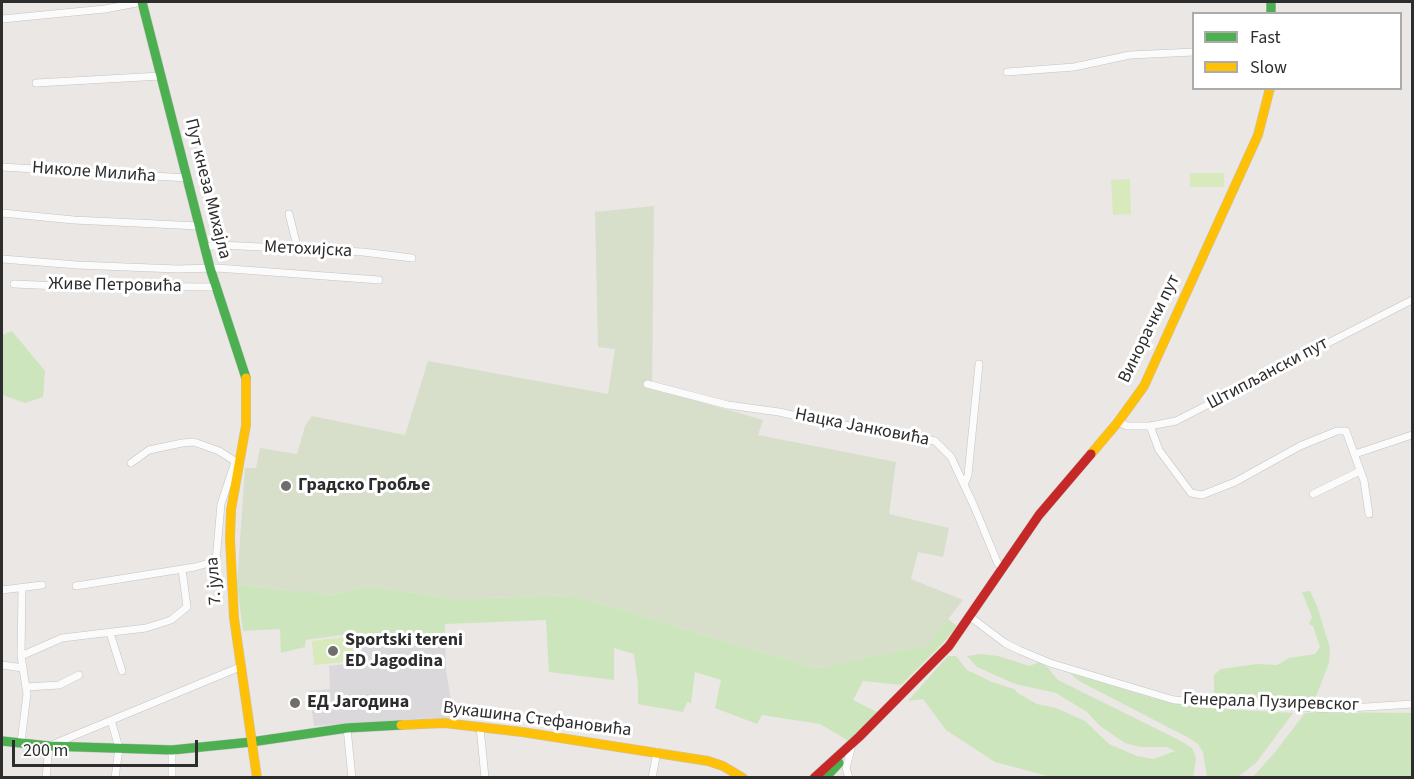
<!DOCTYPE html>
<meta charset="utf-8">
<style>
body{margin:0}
#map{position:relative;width:1414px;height:779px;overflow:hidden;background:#eae7e4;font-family:"Source Sans 3",sans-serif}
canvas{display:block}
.frame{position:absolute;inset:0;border:3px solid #2d2d2d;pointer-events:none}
.legend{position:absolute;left:1192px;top:12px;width:210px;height:78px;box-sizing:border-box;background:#fff;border:2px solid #ababab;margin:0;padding:8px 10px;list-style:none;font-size:18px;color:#2d2d2d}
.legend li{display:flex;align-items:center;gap:12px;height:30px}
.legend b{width:30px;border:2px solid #ababab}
.scale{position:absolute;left:12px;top:740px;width:186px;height:27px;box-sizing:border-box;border:3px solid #2d2d2d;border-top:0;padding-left:8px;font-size:18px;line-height:21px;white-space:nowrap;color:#2d2d2d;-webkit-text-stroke:4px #fff;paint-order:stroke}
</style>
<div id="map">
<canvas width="1414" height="779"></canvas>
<div class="frame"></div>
<ul class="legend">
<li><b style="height:8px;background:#4caf50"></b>Fast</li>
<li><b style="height:8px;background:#ffc107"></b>Slow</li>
</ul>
<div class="scale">200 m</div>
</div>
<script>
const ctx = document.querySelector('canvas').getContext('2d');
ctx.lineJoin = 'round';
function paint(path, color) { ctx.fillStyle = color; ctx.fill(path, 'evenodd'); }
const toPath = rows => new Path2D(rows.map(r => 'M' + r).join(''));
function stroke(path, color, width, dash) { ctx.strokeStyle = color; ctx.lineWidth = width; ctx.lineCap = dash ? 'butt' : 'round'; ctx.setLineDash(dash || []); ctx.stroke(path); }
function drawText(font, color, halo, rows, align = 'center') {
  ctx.font = font + ' "Source Sans 3",sans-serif'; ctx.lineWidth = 6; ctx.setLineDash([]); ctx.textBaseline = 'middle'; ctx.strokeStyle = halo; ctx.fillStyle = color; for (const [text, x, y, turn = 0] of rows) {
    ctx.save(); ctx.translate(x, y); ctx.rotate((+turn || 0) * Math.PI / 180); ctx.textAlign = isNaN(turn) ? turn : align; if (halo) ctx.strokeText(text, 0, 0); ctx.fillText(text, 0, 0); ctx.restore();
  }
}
paint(toPath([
 [445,632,446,670,454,718,414,719,314,726,309,691,330,689,329,666,361,662,359,640,374,645,390,645,418,636]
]), '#dbd8db');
paint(toPath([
 [12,331,45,371,43,397,25,403,2,395,2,335],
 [237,584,333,595,369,586,457,599,573,595,815,668,927,645,948,619,957,626,944,642,901,685,863,681,853,700,877,712,849,741,820,724,762,715,757,724,715,708,721,680,695,672,691,703,687,702,683,712,638,704,638,684,634,654,614,648,614,680,549,672,546,620,445,624,445,632,418,636,390,645,374,645,359,640,356,633,306,640,305,647,281,653,280,629,243,631],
 [1310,591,1317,606,1330,648,1329,663,1313,704,1214,699,1214,675,1221,669,1257,664,1277,665,1289,658,1315,654,1320,647,1313,626,1309,624,1312,617,1302,592],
 [981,654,998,656,1030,666,1039,662,1048,668,1058,680,1179,740,1192,748,1196,758,1193,778,1051,777,995,762,946,730,923,699,908,701,948,656,956,656,967,670,992,682,1014,689,1019,694,1037,704,1056,708,1085,721,1109,744,1137,756,1153,759,1175,751,1167,747,1140,747,1125,743,1100,726,1087,712,1056,693,1015,684,977,667,967,656],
 [1070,673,1156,699,1204,708,1293,713,1256,763,1238,777,1207,777,1203,752,1198,744,1189,738,1079,681],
 [1316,712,1412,713,1412,777,1252,778,1276,751,1305,713]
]), '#cde5bd');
paint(toPath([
 [654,206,652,388,763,420,758,435,896,462,889,514,949,528,943,557,918,552,911,579,963,600,928,645,815,668,573,595,457,599,369,586,333,595,237,584,245,468,256,468,260,448,297,454,305,426,312,416,405,435,428,361,608,394,615,349,598,347,595,212]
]), '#d7dfcb');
paint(toPath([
 [1190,173,1224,173,1224,187,1190,187],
 [1130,179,1131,214,1113,215,1111,180],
 [352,636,355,661,314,665,312,641]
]), '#d8e9bb');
const street = toPath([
 [2,19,105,9,142,2],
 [1007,72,1074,67,1130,55,1194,52],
 [36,83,161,76],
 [2,167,187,178],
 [2,213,74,220,199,226],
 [289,214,298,250],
 [205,247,220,245,363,252,412,258],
 [2,259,77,265,177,269,217,268,379,280],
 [14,284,60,286,216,287],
 [647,384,728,405,779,412,827,423,883,430,935,441,951,457,974,506,998,564,1003,567],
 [1118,422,1127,426,1150,426,1176,421,1412,300],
 [1150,426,1159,450,1191,493,1202,495,1235,482,1300,446,1337,431,1346,431,1364,481,1369,514],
 [1355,454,1412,435],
 [131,463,149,450,182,443,194,442,219,451,238,463],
 [964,485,968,475,979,364],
 [1313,494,1360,471],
 [76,586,195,567,216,561,221,504,235,462],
 [2,590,42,585],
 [969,616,1005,643,1019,650,1050,663,1174,700,1335,709,1412,704],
 [110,633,122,671],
 [21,656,62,638,146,628,171,620,187,607,182,569],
 [2,665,23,668],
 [27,687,59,685,79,675],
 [111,720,119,748,115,778],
 [480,727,485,778],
 [347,728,352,778],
 [21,742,27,694,21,656,22,588],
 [46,778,49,746,240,667],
 [172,778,172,750],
 [652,778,657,752],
 [849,778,846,768,851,749]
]);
const fast = toPath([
 [142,2,210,268,246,378],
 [1271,2,1271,14],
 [2,741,49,746,172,750,251,742,347,728,401,725],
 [825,778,839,763]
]);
const slow = toPath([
 [246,378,246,425,231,510,230,539,234,618,257,778],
 [1091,454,1118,422,1144,386,1258,135,1270,88],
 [401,725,444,723,522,732,708,761,723,766,743,778]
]);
const jam = toPath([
 [814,778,859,737,949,646,1039,515,1091,454]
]);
stroke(street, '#c4c3c4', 8);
stroke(fast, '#c4c3c4', 10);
stroke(slow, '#c4c3c4', 10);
stroke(jam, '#c4c3c4', 10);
stroke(street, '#fcfbfb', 7);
stroke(fast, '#4caf50', 9);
stroke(slow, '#ffc107', 9);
stroke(jam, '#c62828', 9);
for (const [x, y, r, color] of [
 [286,486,6,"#6f6e6d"],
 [333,651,6,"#6f6e6d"],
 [295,703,6,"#6f6e6d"]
]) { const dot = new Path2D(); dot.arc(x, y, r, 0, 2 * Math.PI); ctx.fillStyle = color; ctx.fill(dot); stroke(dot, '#fff', 2); }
drawText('18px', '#2d2d2d', '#fff', [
 ["Николе Милића",94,173,4],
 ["Пут кнеза Михајла",207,189,76],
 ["Метохијска",308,250,3],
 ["Живе Петровића",115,286,1],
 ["Винорачки пут",1150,329,-64],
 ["Штипљански пут",1268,374,-28],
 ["Нацка Јанковића",862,428,11],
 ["7. јула",215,581,-94],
 ["Генерала Пузиревског",1271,703,2],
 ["Вукашина Стефановића",537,720,7]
]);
drawText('bold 18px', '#2d2d2d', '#fff', [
 ["Градско Гробље",298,486],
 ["Sportski tereni",345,641],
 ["ED Jagodina",345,662],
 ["ЕД Јагодина",307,703]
], 'left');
</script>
